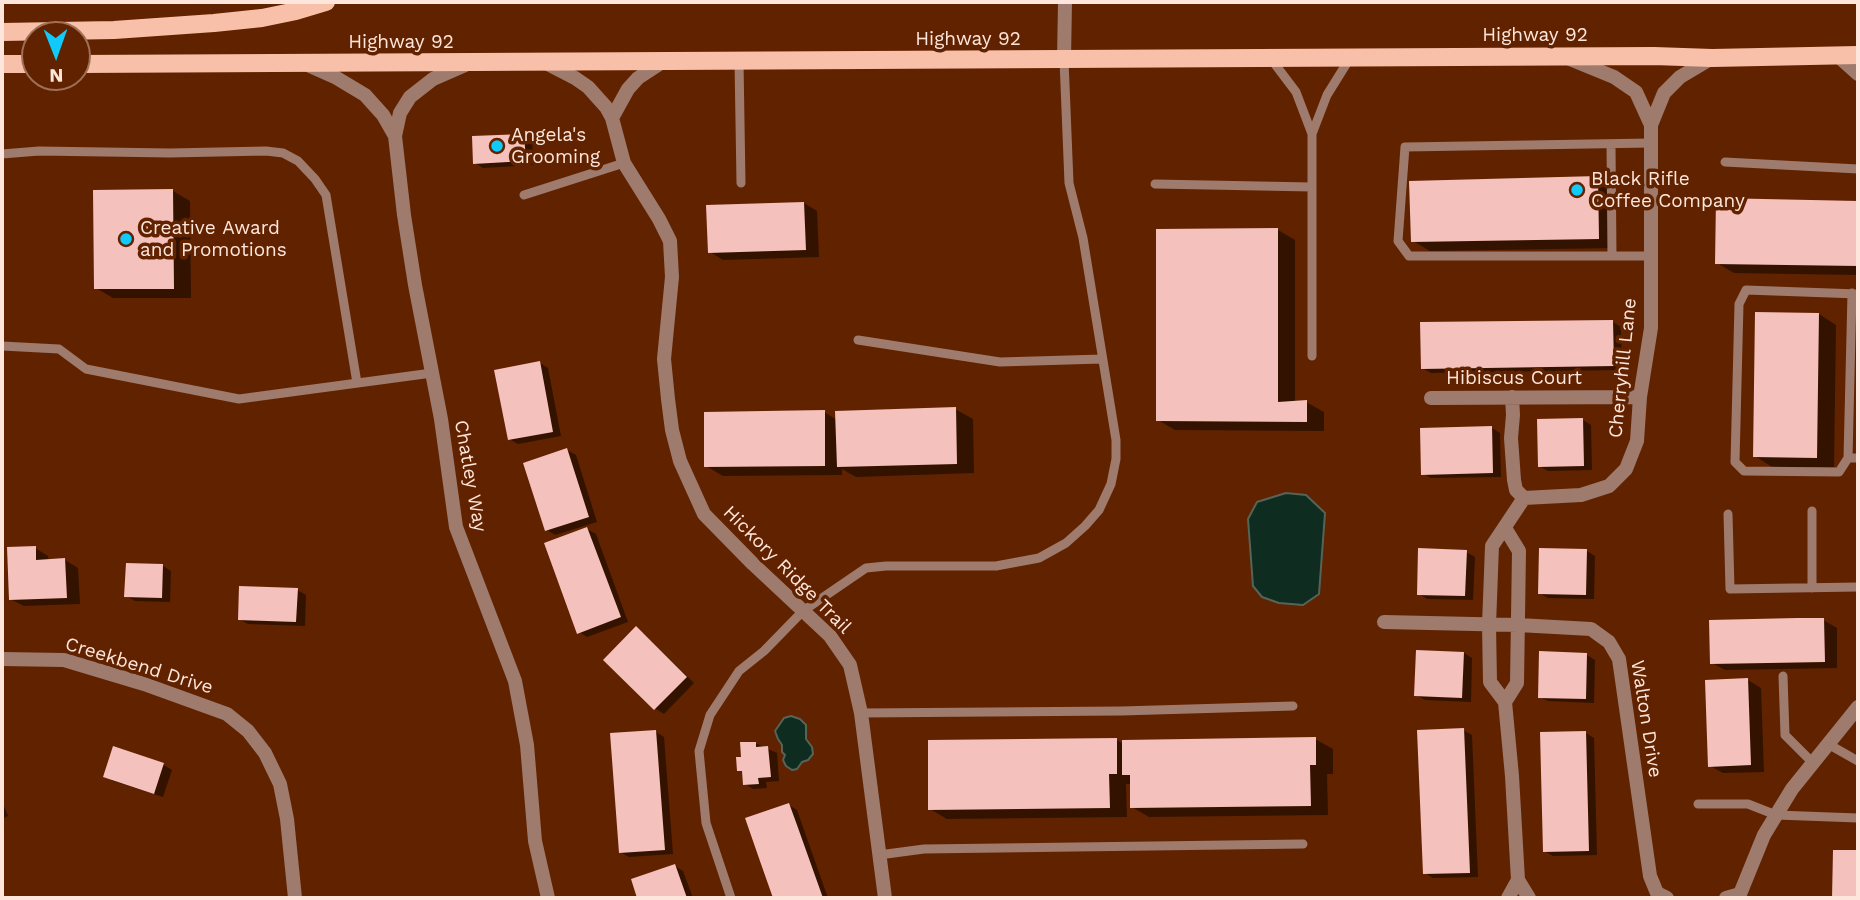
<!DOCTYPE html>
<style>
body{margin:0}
#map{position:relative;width:1860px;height:900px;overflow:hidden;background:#612200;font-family:"Work Sans",sans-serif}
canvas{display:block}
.frame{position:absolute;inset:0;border:4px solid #fee6dc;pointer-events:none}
.north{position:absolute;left:21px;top:21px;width:70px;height:70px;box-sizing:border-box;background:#612200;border:2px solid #a07058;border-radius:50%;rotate:179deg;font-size:19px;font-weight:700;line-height:28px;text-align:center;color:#fee6dc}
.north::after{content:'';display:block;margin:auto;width:24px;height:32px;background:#10cafa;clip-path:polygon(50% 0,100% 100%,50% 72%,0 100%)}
</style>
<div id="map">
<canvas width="1860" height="900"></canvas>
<div class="frame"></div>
<div class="north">N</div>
</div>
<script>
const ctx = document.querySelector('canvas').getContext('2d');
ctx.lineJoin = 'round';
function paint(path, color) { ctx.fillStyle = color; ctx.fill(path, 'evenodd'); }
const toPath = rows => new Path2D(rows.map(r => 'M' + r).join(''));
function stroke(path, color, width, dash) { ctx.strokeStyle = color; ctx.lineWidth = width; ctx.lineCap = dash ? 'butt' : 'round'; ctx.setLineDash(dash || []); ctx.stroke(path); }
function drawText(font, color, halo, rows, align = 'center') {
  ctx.font = font + ' "Work Sans",sans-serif'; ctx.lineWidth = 7; ctx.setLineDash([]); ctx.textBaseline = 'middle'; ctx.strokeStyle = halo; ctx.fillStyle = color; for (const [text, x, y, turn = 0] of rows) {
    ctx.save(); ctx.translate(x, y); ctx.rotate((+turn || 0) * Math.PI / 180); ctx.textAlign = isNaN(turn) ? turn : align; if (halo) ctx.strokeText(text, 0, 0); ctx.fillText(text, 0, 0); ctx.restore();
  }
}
const water = toPath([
 [1286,493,1306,495,1325,513,1319,594,1303,605,1279,603,1262,597,1253,586,1248,519,1257,502,1286,493],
 [791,716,800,719,806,725,806,739,812,747,813,754,808,760,802,762,797,769,792,770,786,766,783,760,785,755,782,752,782,745,778,739,775,731,784,718,791,716]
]);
paint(water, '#0e2c1f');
stroke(water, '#566458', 2);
paint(toPath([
 [524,136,532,141,534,165,483,168,475,163],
 [1598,178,1615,188,1616,248,1430,251,1413,241],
 [173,191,190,201,191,298,113,298,96,288],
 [1718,200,1858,203,1858,275,1734,273,1717,263],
 [804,203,817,211,819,257,723,260,710,252],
 [1278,230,1295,240,1295,403,1306,402,1324,412,1324,431,1175,430,1158,420],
 [1819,314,1836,325,1834,467,1772,467,1755,456],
 [1613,322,1621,327,1622,370,1431,373,1422,368],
 [540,363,548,368,561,436,518,444,509,439],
 [955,409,973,419,974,473,856,477,842,469,842,475,723,476,706,466,824,412,837,420],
 [1583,420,1591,425,1592,470,1548,471,1539,466],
 [1492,428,1500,433,1501,477,1431,478,1422,473],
 [567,450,576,455,597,522,555,535,547,530],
 [587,529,596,534,628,622,587,637,579,632],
 [35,548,48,556,49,561,65,560,78,568,80,604,24,606,10,599],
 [1587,551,1595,556,1594,599,1548,598,1539,593],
 [1466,552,1475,557,1473,600,1427,599,1419,594],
 [163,566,171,571,170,602,135,601,126,596],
 [297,590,306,595,305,626,248,624,239,619],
 [1823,620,1837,628,1837,668,1725,670,1712,663],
 [636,629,644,634,694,683,664,714,656,709,605,660],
 [1464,653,1472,658,1471,702,1425,700,1416,695],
 [1587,655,1595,660,1594,703,1548,701,1539,697],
 [1748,680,1761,688,1764,772,1723,773,1710,766],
 [1463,730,1472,735,1478,877,1433,878,1425,873],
 [656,732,664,737,673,854,629,857,620,852],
 [1586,733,1594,738,1597,855,1553,856,1544,851],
 [1315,739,1333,749,1333,774,1327,774,1328,815,1149,817,1132,807,1132,784,1126,784,1127,817,947,819,930,809,1116,740,1124,744],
 [755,743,777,753,779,781,766,782,767,788,753,789,745,784,744,772,739,770,743,758],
 [114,749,164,765,172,770,163,797,113,781,105,776],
 [2,801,8,816,2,819],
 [789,805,797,810,828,898,775,898,747,819],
 [675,866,683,871,693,898,639,898,633,881]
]), '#0007');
paint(toPath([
 [524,134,526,161,473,164,472,136],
 [1598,176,1599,239,1411,242,1409,181],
 [173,189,174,289,94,289,93,190],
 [1716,198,1858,201,1858,266,1715,264],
 [804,202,806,250,708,253,706,205],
 [1278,228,1278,402,1307,400,1307,422,1156,421,1156,229],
 [1755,312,1819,313,1817,458,1753,457],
 [1613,320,1614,366,1421,369,1420,322],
 [540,361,553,432,508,440,494,370],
 [956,407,957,464,837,467,835,411],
 [825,410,825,466,704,467,704,412],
 [1583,418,1584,466,1538,467,1537,419],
 [1492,426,1493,473,1421,475,1420,428],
 [567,448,589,517,545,531,523,463],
 [587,527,621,617,577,634,544,543],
 [36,546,36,560,65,558,67,598,9,600,7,547],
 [1418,548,1467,550,1465,596,1417,595],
 [1539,548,1587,549,1586,595,1538,594],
 [126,563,163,564,162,598,124,597],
 [239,586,298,588,296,622,238,620],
 [1797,618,1824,618,1825,662,1710,664,1709,620],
 [636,626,687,677,654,710,603,660],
 [1416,650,1464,652,1462,698,1414,696],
 [1539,651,1587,653,1586,699,1538,698],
 [1748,678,1751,765,1708,767,1705,680],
 [1464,728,1470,873,1423,874,1417,730],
 [656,730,665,850,619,853,610,733],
 [1586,731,1589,851,1543,852,1540,732],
 [1316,737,1316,765,1310,765,1311,806,1130,808,1130,775,1122,775,1122,740],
 [1117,738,1117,774,1109,774,1110,808,928,810,928,740],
 [740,742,756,742,756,747,768,746,771,777,758,778,759,784,743,785,742,771,737,771,736,757,741,757],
 [113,746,164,763,154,794,103,777],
 [789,803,797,825,823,898,773,898,761,864,745,818],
 [1833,850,1858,850,1858,898,1832,898],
 [675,864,687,898,637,898,631,879]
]), '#f5c1bd');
stroke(toPath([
 [1271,59,1296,92,1312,134,1327,95,1350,58],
 [739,61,741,183],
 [1651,143,1405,147,1398,241,1409,256,1652,256],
 [1611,144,1612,256],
 [2,154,39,151,170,153,266,151,283,153,298,161,315,179,326,195,357,383],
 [1725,162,1858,169],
 [1155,184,1312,187],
 [524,195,624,163],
 [1858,294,1746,290,1739,304,1735,462,1744,471,1839,472,1848,458,1858,458],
 [858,340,1000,362,1102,359],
 [2,346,59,349,86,369,239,399,432,373],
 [1312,356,1312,134],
 [1848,458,1852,293],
 [1812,511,1812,588],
 [1728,514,1730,589,1858,587],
 [1783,676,1785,735,1813,763],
 [861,713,1121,711,1293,706],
 [1828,744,1858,761],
 [1698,804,1748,804,1776,815,1858,818],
 [879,855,924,849,1303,844],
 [731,898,706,823,699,751,710,715,739,671,764,651,803,611,866,568,886,566,996,566,1039,558,1066,543,1085,526,1099,510,1111,484,1116,459,1116,440,1083,238,1069,183,1064,60]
]), '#9e7b6d', 9);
stroke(toPath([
 [1838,56,1858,74],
 [1570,59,1614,77,1636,92,1651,125],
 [1064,60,1065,2],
 [544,62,575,78,588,87,606,107,612,118,624,163,659,219,670,241,672,277,664,359,668,399,672,430,680,461,704,514,753,564,830,636,850,665,861,713,885,898],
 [308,65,335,77,365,95,383,115,395,136],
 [465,65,433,79,410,97,400,113,395,136,404,215,415,285,441,419,456,527,515,681,527,745,535,841,548,898],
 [612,118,628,89,638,78,664,61],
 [1512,397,1513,415,1511,438,1514,480,1516,490,1524,498],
 [1431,398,1640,397],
 [1384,622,1518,625,1591,629,1609,642,1619,659,1650,876,1657,893,1667,898],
 [2,659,64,660,144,684,227,714,248,731,265,753,280,784,287,819,295,898],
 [1505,702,1517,683,1519,551,1505,528],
 [1508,898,1518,880],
 [1529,898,1518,880,1512,776,1505,702,1490,682,1489,625,1492,546,1524,498,1581,495,1609,486,1626,469,1637,441,1640,397,1651,328,1651,125,1664,93,1680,77,1712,58],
 [1726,898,1740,894,1764,835,1792,789,1858,707]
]), '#9e7b6d', 14);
stroke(toPath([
 [2,32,114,30,214,23,262,18,296,11,326,2],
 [2,64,35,64],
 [77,64,1654,56,1712,58,1858,55]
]), '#f9c0a9', 18);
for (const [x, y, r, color] of [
 [497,146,7,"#10cafa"],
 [1577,190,7,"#10cafa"],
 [126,239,7,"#10cafa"]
]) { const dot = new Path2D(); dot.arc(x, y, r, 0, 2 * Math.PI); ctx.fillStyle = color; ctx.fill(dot); stroke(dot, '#612200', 2.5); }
drawText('19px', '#fee6dc', '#612200', [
 ["Highway 92",1535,35],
 ["Highway 92",968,39],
 ["Highway 92",401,42],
 ["Cherryhill Lane",1623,368,-84],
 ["Hibiscus Court",1514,378],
 ["Chatley Way",470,476,80],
 ["Hickory Ridge Trail",787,570,45],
 ["Creekbend Drive",139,666,17],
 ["Walton Drive",1646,719,81]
]);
drawText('19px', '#fee6dc', '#612200', [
 ["Angela's",511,135],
 ["Grooming",511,157],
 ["Black Rifle",1591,179],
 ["Coffee Company",1591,201],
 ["Creative Award",140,228],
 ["and Promotions",140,250]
], 'left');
</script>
